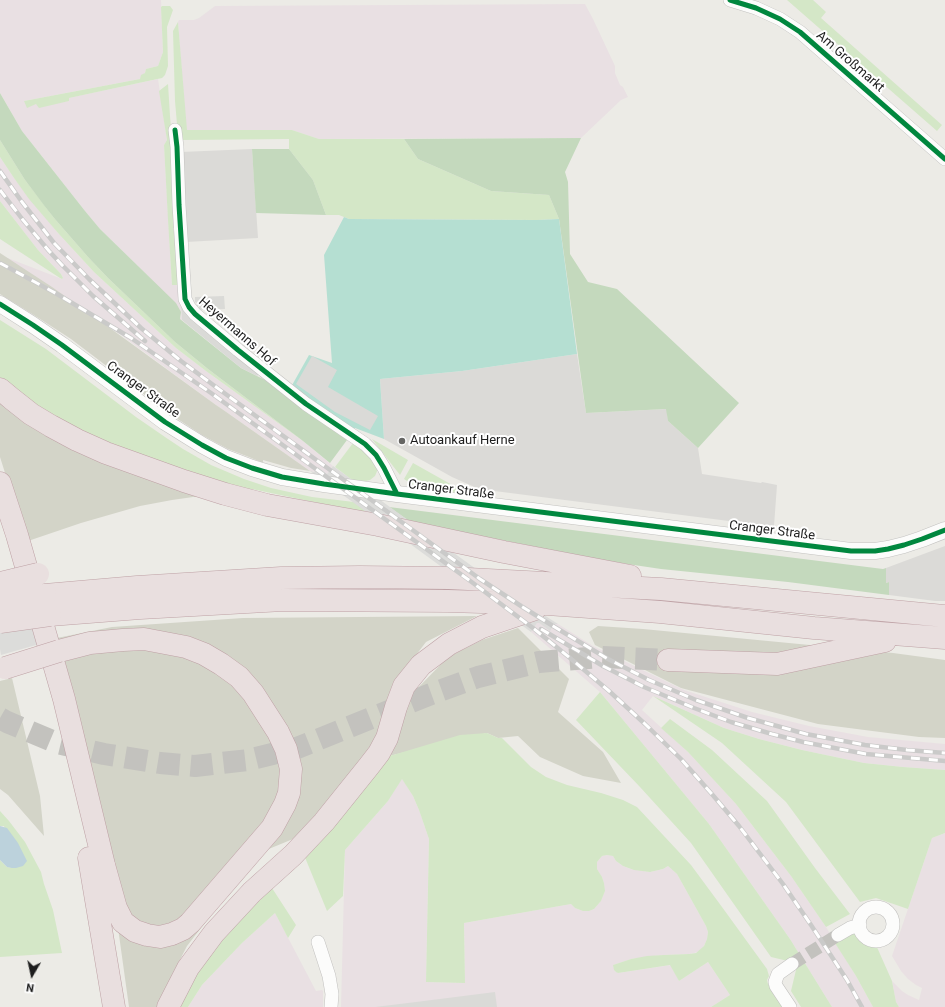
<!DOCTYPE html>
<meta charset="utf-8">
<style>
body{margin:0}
#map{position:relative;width:945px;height:1007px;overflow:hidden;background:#ecebe6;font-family:Roboto,sans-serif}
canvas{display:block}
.north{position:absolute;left:12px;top:955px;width:40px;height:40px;-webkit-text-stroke:3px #fff;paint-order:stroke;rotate:189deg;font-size:11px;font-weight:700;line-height:16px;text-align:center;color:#1d1d1d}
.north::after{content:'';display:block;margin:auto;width:14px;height:18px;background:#1d1d1d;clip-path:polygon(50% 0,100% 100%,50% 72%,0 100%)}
</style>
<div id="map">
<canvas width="945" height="1007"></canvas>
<div class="north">N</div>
</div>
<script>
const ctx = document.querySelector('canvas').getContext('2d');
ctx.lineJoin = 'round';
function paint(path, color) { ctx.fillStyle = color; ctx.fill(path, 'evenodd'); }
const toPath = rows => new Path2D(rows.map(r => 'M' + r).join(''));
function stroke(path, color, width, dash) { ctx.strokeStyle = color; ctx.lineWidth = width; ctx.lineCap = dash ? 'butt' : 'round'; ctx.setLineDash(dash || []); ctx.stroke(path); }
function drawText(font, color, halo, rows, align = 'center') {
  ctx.font = font + ' Roboto,sans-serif'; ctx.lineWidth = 4; ctx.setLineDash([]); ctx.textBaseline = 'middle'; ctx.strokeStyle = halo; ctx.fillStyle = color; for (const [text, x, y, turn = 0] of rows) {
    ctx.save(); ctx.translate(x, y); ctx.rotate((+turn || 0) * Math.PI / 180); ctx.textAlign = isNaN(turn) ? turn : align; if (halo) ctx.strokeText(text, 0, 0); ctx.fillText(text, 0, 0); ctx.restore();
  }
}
paint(toPath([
 [252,149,258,238,186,242,181,152],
 [577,354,586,413,667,409,668,421,698,448,702,474,761,483,762,482,777,485,774,526,760,525,479,489,452,477,384,439,380,379,462,371],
 [945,546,945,601,935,601,889,595,889,582,886,583,886,568]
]), '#dbdad7');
paint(toPath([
 [0,0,161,0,163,52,158,66,146,69,145,73,140,79,24,101,36,103,69,101,68,98,158,79,167,140,164,145,172,285,174,285,179,280,182,320,180,319,181,315,147,275,100,229,85,211,22,131,7,105,0,93],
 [585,4,593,19,615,66,615,73,620,85,623,87,628,97,621,100,581,138,319,139,292,130,186,130,178,22,179,20,194,20,199,18,215,6],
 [0,157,14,178,58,233,94,272,176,348,206,371,303,441,333,466,327,474,310,471,222,409,216,405,121,335,0,255,62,279,63,278,61,274,38,250,0,201],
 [537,623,539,623,550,630,554,624,558,624,593,646,684,690,752,712,809,726,868,737,945,744,945,770,903,767,864,763,802,750,759,739,724,728,653,696,642,710,688,752,736,804,791,876,826,927,856,976,873,1007,832,1007,790,939,709,824,600,692,531,632],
 [402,778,413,796,419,810,429,839,426,982,465,983,464,923,571,904,575,908,583,911,589,911,594,909,601,901,605,891,604,883,602,877,597,869,597,862,602,856,607,855,613,856,616,861,623,866,631,869,650,872,663,869,668,866,677,874,706,926,708,932,707,939,704,946,700,951,694,953,689,954,663,955,631,959,613,965,615,971,618,973,671,965,679,981,708,962,730,995,711,1007,341,1007,345,850,388,801],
 [945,833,945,1007,899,1007,896,1002,892,981,902,991,908,995,919,1000,922,988,916,985,908,979,901,971,892,956,932,838],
 [275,913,316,991,322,990,323,991,323,1007,188,1007,202,985,242,943]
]), '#e9e0e3');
paint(toPath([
 [0,253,52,287,103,323,216,405,222,409,310,471,291,468,263,460,263,463,249,457,228,449,202,435,170,414,71,339,37,317,0,294],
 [0,377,11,388,214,496,193,497,172,500,140,506,81,523,28,541,18,514,0,457],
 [477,616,426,642,393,685,378,741,342,789,293,839,259,853,187,946,161,997,157,1007,129,1007,114,899,57,638,112,627,243,618],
 [598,626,643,629,893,653,945,660,945,738,919,737,818,724,681,688,595,645,589,632],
 [518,628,569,679,558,712,603,752,621,783,583,776,540,757,518,736,498,738,487,733,393,755,384,756,412,694,448,657,482,640],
 [12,678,40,796,44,836,8,795,0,789,0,681]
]), '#d3d4c8');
paint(toPath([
 [787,0,813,0,826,12,821,18,942,125,937,131],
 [162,6,170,6,173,10,167,27,168,66,165,75,162,78,69,98,69,101,39,108,36,104,27,108,24,101,140,79,141,75,145,73,146,69,158,66,163,52,161,7],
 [178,22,187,130,292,130,319,139,404,139,418,159,491,191,549,195,559,219,537,220,349,219,339,215,326,215,313,180,289,149,289,139,180,140,178,136,175,101,173,31],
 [168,84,170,116,173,153,177,227,173,228,178,251,179,282,177,285,172,285,168,220,164,145,167,140,159,91],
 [0,140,25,180,54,218,88,257,108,278,175,342,208,369,303,441,206,371,176,348,94,272,58,233,29,199,14,178,0,157],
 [0,201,38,250,61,274,63,278,62,279,60,278,0,239],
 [0,320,46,349,136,417,165,437,183,449,211,465,244,479,271,488,312,497,354,502,370,514,252,489,251,492,230,487,71,429,11,388,0,377],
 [372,439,408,460,400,475],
 [353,443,373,458,378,469,375,476,370,480,366,481,352,480,335,467],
 [413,463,454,486,466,489,465,494,425,488,415,486,404,479],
 [600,692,709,824,790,939,832,1007,801,1007,791,991,796,970,788,961,771,957,691,843,640,787,576,720],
 [653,696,724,728,759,739,802,750,864,763,903,767,945,770,945,833,932,838,908,909,876,898,860,902,786,802,722,743],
 [670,719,712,750,767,801,815,868,850,914,826,927,791,876,736,804,688,752,661,728],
 [487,733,498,738,502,738,531,767,546,777,567,785,601,793,623,800,637,807,691,865,722,907,767,969,769,976,767,980,768,984,783,1007,711,1007,730,995,708,962,679,981,670,965,618,973,616,972,614,970,613,965,631,959,647,956,663,955,689,954,696,953,704,946,707,939,708,932,706,926,677,874,668,866,663,869,650,872,634,870,623,866,616,861,613,856,607,855,602,856,597,862,597,869,602,877,604,883,605,891,601,901,594,909,589,911,583,911,575,908,571,904,464,923,465,983,426,982,429,839,419,810,413,796,402,779,388,801,345,850,343,896,327,911,304,855,384,756,393,755,460,735],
 [0,811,9,821,25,842,41,872,44,884,53,910,62,953,0,957,0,860,7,867,16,868,4,826,0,826],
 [272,888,296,925,288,938,275,913,242,943,202,985,188,1007,175,1007,189,980,220,940],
 [856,932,861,937,876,945,892,981,896,1002,899,1007,873,1007,856,976,835,943]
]), '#d4e7c7');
paint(toPath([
 [0,93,22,131,85,211,100,229,176,303,181,312,180,319,241,368,265,380,347,440,330,463,303,441,208,369,175,342,108,278,88,257,54,218,43,204,25,180,0,140],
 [581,138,565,172,568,182,570,254,588,282,617,289,739,403,698,448,668,421,666,409,586,413,559,219,549,195,491,191,418,159,404,139],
 [252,149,289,149,313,180,326,215,256,213],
 [389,507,883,569,886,568,886,583,889,582,889,595,788,582,661,569,607,561,410,522]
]), '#c4d9bd');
paint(toPath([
 [344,217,349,219,537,220,559,219,577,354,462,371,380,379,384,439,355,428,354,429,291,387,309,355,332,363,324,255]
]), '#b5dfd2');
paint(toPath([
 [224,296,225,309,199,310,199,306,197,306,197,303,195,302,195,297],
 [181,305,260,373,257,376,241,368,182,320],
 [312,356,337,370,328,387,378,416,370,430,335,412,296,384],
 [495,992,497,1007,375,1007,416,1002]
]), '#dadad7');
paint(toPath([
 [0,826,7,828,18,843,27,861,23,866,16,868,12,868,7,867,0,860]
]), '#bcd2dc');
paint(toPath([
 [333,466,508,592,558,624,554,624,550,631,539,623,537,623,531,632,310,471,314,472,318,467,327,474],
 [0,574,57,639,1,655,0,649]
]), '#dcdcda');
stroke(toPath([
 [792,964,838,935]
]), '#c3c2be', 13, [13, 6]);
stroke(toPath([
 [0,718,7,722,57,743,104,754,160,763,195,766,248,760,297,748,431,694,478,677,539,662,600,657,668,660]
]), '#c3c2be', 22, [22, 11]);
const minor = toPath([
 [730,0,756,8,780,19,800,32,945,159],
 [175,130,177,147,179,205,185,299,189,307,195,314,238,350,306,404,365,444,376,455,384,468,397,494],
 '859 924a17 17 0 1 1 34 0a17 17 0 1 1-34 0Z',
 [838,935,850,928,860,925],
 [318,942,329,976,332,994,331,1007],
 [790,1007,776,986,775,982,778,974,792,964]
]);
const tertiary = toPath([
 [0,304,33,325,62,345,165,422,202,445,226,458,252,468,282,477,324,484,397,494,851,551,875,551,888,549,904,545,922,539,945,530]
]);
const motorway = toPath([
 [0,389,12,399,31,414,51,426,77,440,106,453,184,481,225,494,267,505,378,525,504,552,630,576],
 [0,483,17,535,64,699,104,865,116,908,123,922,135,931,147,935,160,937,172,934,183,929,190,923,272,828,285,804,289,793,291,769,286,749,278,732,253,693,239,677,221,664,204,654,186,647,144,639,123,640,90,643,59,651],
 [45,595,137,587,281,578,360,577,449,578,661,589,945,616],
 [50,615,140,608,283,600,448,601,547,604,660,612,814,628,945,638],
 [668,660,777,664,885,641],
 [89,858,114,1007],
 [168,1007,188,968,214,933,252,892,293,855,324,822,369,766,379,753,387,738,396,707,404,686,421,665,449,644,482,627,535,609]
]);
stroke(minor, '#c3c2c0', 14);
stroke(tertiary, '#c3c2c0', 17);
stroke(motorway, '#bea1a5', 23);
stroke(minor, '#fcfcfb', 13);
stroke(tertiary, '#fcfcfb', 16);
stroke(motorway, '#e9dfdf', 22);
const rail = toPath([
 [0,171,22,202,54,243,89,279,141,328,181,361,216,387,480,579,521,606,553,626,608,659,649,680,696,700,748,718,806,734,865,745,907,750,945,753],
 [0,190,23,220,49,251,62,265,93,296,145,341],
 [0,263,57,294,131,338,211,393,473,583,533,628,570,658,609,691,645,724,681,759,711,793,739,826,783,884,811,925,847,980,862,1007],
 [541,629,603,666,644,687,694,708,731,722,772,734,803,742,866,754,945,761]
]);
stroke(rail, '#cacac9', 4.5);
stroke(rail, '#fff', 3, [9]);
const motorwayBridge = toPath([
 [0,583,38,574],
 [0,601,45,595],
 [0,622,50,615],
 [5,668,59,651]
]);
stroke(motorwayBridge, '#bea1a5', 23, []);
stroke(motorwayBridge, '#e9dfdf', 22);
stroke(toPath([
 [730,0,756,8,780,19,800,32,945,159],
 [175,130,177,147,179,205,185,299,189,307,195,314,238,350,306,404,365,444,376,455,384,468,397,494],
 [0,304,33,325,62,345,165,422,202,445,226,458,252,468,282,477,324,484,397,494,851,551,875,551,888,549,904,545,922,539,945,530]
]), '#00873e', 5);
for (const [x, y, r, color] of [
 [402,441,4,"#656563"]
]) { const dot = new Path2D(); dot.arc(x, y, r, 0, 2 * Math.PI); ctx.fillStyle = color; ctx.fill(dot); stroke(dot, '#fff', 1.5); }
drawText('13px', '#1d1d1d', '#fff', [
 ["Am Großmarkt",850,62,41],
 ["Heyermanns Hof",237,332,41],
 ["Cranger Straße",143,390,36],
 ["Cranger Straße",451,490,7],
 ["Cranger Straße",772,531,7]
]);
drawText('13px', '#1d1d1d', '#fff', [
 ["Autoankauf Herne",410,441]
], 'left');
</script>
